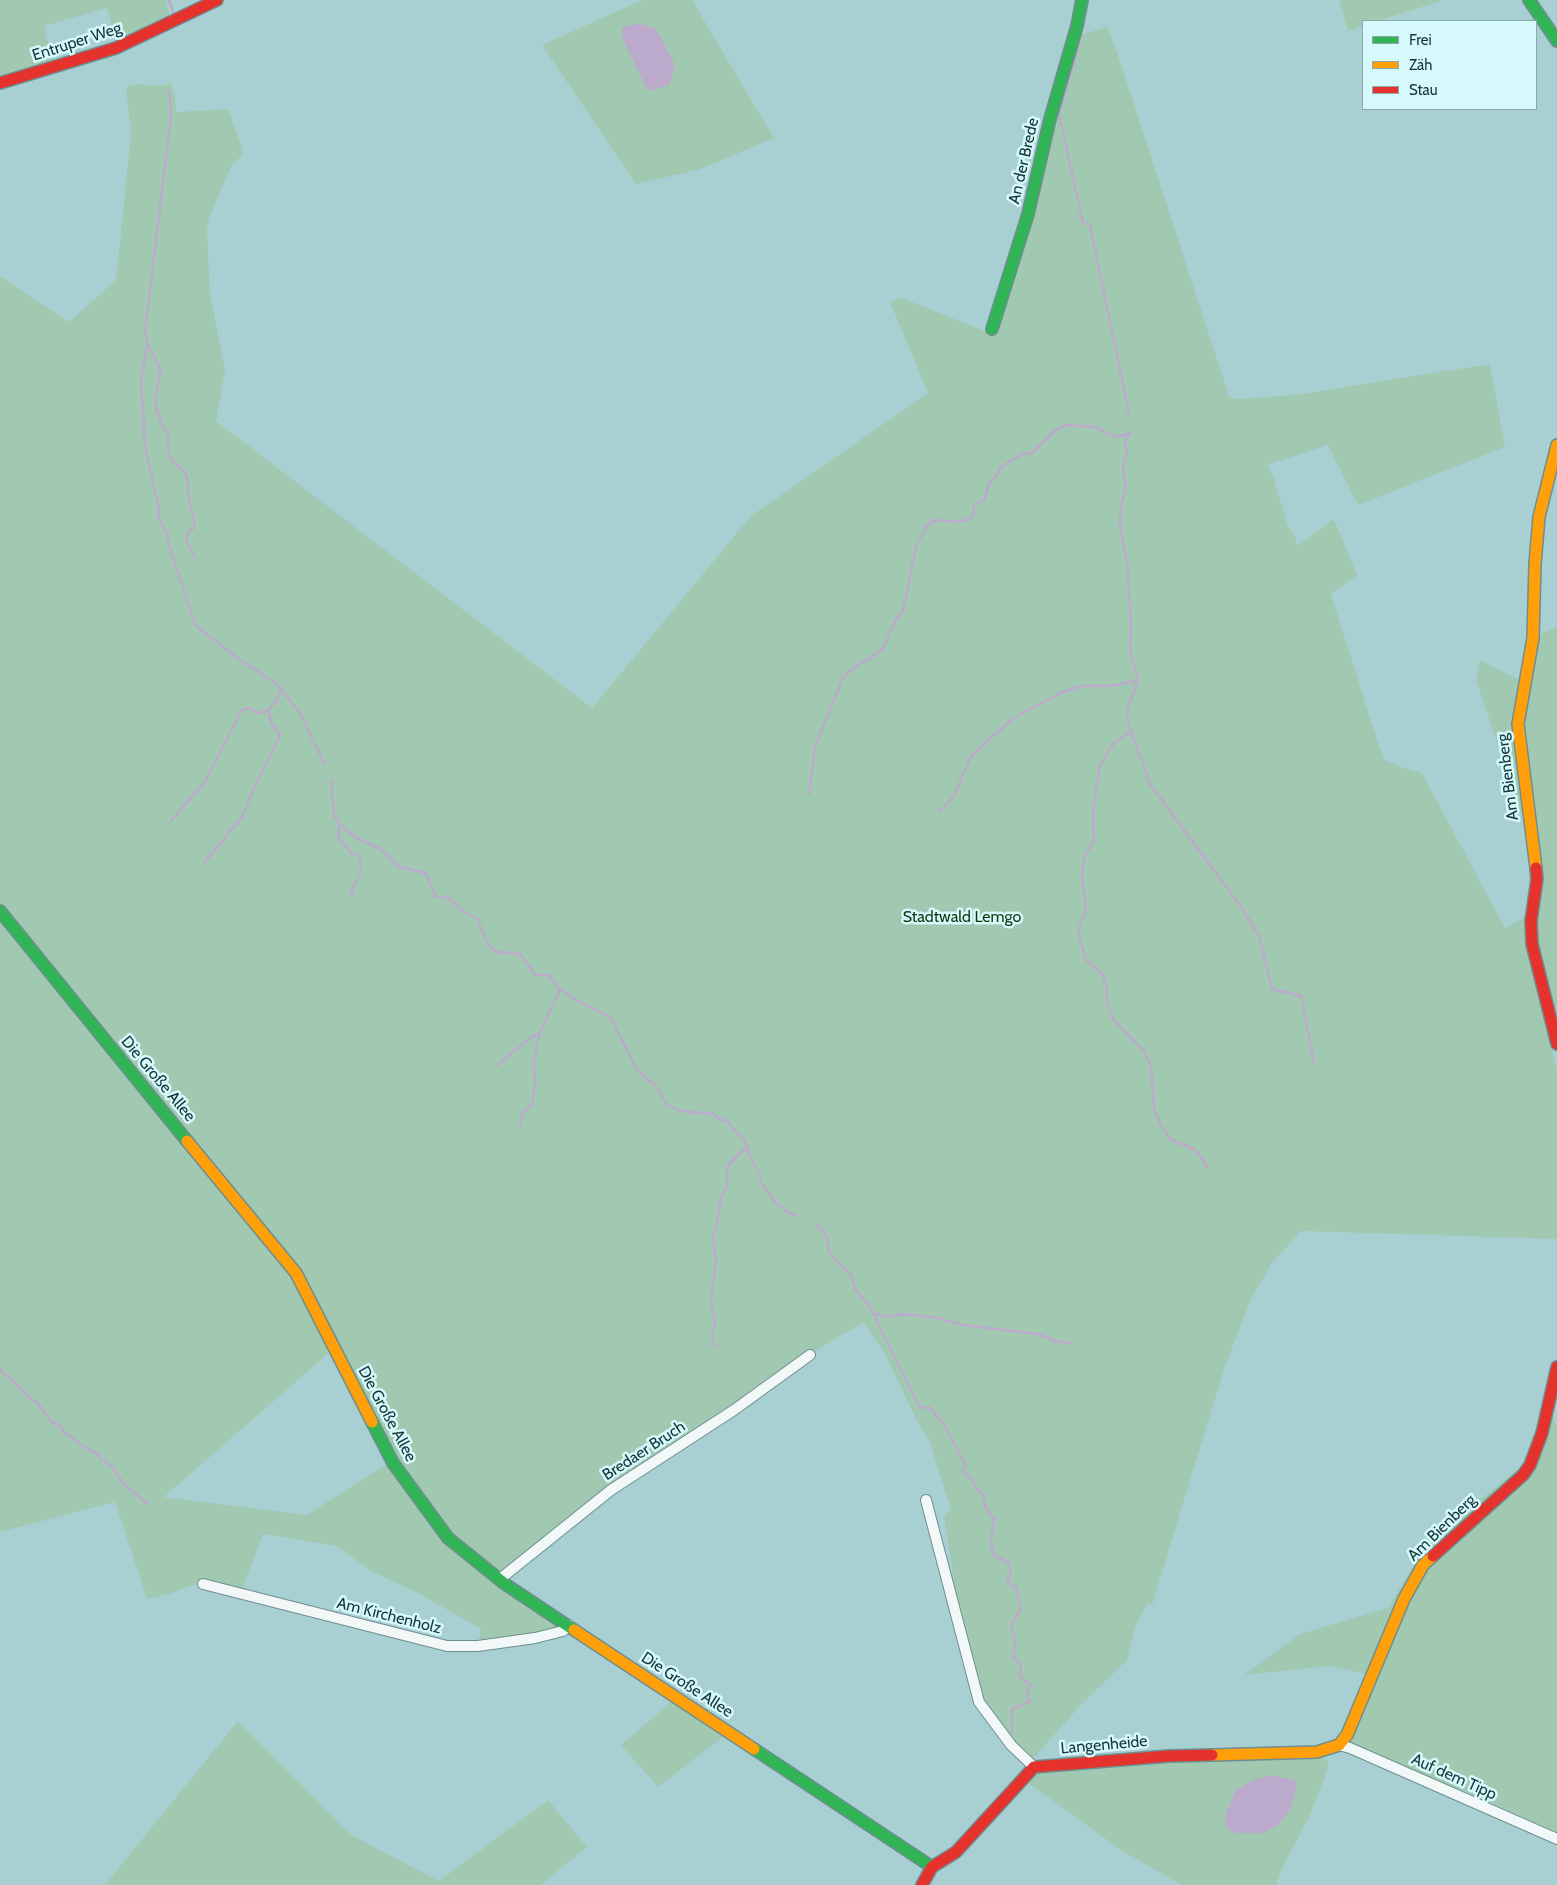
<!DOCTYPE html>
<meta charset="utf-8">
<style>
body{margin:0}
#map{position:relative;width:1557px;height:1885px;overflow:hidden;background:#a8d0d3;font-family:Cabin,sans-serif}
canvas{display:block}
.legend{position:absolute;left:1362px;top:20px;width:175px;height:90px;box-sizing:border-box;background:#d6f9fc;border:1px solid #89abad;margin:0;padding:6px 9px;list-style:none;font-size:15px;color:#163537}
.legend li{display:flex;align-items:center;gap:10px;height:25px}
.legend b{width:25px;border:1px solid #89abad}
</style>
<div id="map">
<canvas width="1557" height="1885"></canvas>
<ul class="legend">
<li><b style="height:6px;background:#30b455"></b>Frei</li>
<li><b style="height:6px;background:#ff9f0a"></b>Zäh</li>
<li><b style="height:6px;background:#e5322d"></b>Stau</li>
</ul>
</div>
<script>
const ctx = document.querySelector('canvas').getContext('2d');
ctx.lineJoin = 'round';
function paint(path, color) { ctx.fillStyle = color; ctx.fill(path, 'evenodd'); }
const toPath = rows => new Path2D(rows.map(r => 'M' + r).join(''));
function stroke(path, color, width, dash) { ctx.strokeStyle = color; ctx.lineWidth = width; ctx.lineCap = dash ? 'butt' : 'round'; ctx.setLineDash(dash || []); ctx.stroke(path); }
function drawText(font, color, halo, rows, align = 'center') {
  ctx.font = font + ' Cabin,sans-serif'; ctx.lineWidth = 5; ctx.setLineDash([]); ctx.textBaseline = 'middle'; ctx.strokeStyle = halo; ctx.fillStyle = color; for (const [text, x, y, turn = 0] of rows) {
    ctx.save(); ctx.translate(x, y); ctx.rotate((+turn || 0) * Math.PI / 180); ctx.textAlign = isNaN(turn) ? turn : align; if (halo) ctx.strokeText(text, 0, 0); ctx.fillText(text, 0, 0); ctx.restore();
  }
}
paint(toPath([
 [0,0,166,0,170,16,117,42,107,8,44,26,52,63,0,79],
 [642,0,692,0,774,138,701,169,636,184,542,45],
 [1339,0,1444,0,1378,21,1363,21,1363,26,1348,31],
 [1107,27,1118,55,1229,396,1235,399,1295,395,1490,364,1505,447,1358,505,1328,445,1267,465,1274,479,1287,523,1295,537,1297,546,1334,519,1357,575,1331,594,1379,746,1386,761,1415,772,1419,771,1423,775,1505,928,1525,917,1527,937,1541,1009,1557,1070,1557,1239,1301,1231,1272,1263,1252,1297,1225,1366,1152,1605,1147,1604,1135,1626,1127,1660,1079,1707,1031,1761,1014,1744,982,1700,949,1577,953,1574,944,1516,951,1510,929,1440,920,1427,884,1352,864,1323,841,1335,713,1416,627,1475,499,1574,474,1557,417,1495,331,1351,164,1497,307,1515,388,1463,444,1540,560,1625,559,1629,479,1643,481,1629,418,1593,371,1571,337,1546,263,1534,241,1592,197,1583,172,1593,147,1599,115,1502,0,1532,0,276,69,322,116,280,131,133,126,87,137,84,159,86,171,83,175,95,176,112,228,109,241,145,243,154,231,167,209,218,207,231,210,293,225,371,216,421,592,708,751,516,928,393,890,302,902,298,989,333,1079,35],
 [1557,627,1557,1009,1553,1010,1534,944,1522,725,1538,635],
 [1480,660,1522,681,1527,830,1476,680],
 [1553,1417,1557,1427,1557,1833,1481,1798,1351,1745,1349,1738,1365,1674,1329,1666,1244,1675,1300,1634,1388,1608,1427,1543,1518,1469,1527,1474,1549,1418],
 [671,1702,723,1737,658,1787,621,1745],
 [238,1721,351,1835,439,1881,548,1800,587,1847,541,1885,105,1885],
 [1321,1755,1329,1764,1320,1790,1308,1819,1283,1866,1276,1885,1182,1885,1124,1852,1025,1781,1040,1772,1168,1761]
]), '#a1c9b1');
paint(toPath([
 [638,23,656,29,675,65,669,85,648,91,623,40,622,28],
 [1271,1775,1296,1781,1295,1794,1289,1811,1279,1825,1263,1833,1234,1833,1226,1827,1225,1816,1236,1789,1254,1780]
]), '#bcaacd');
stroke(toPath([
 [169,0,174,15],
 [1080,40,1059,114,1083,223,1090,225,1129,414],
 [169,89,171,117,145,331,148,344,141,377,145,446,159,509,158,518,168,535,169,545,195,625,238,658,278,685,300,713,324,763],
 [148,345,160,369,160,376,155,397,156,408,162,424,168,433,167,440,169,450,169,454,173,462,185,472,187,478,189,501,195,525,193,529,190,530,186,537,189,547,195,557],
 [1130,433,1125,442,1127,453,1123,466,1126,488,1121,505,1120,527,1127,561,1131,626,1130,651,1138,680,1126,713,1131,731,1150,784,1242,908,1259,936,1272,989,1301,996,1314,1063],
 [1131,731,1114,743,1100,765,1093,811,1094,840,1084,858,1082,876,1086,909,1078,932,1086,960,1103,975,1107,988,1107,1002,1113,1019,1144,1051,1151,1066,1154,1109,1161,1126,1172,1140,1194,1149,1201,1157,1207,1167],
 [331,781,334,815,340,825,358,839,381,849,399,867,426,873,435,896,450,899,462,911,477,919,489,946,497,952,520,954,535,975,549,975,557,987,573,998,610,1017,638,1071,656,1086,666,1104,680,1111,713,1114,719,1119,727,1121,744,1140,753,1164,759,1171,762,1184,776,1203,789,1213,796,1215],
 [809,794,815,746,843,678,855,667,871,658,883,648,887,640,897,618,903,611,916,546,926,527,934,520,957,522,970,519,973,515,974,506,984,500,990,482,996,476,1001,467,1024,453,1031,454,1057,429,1067,425,1095,427,1114,436,1121,436,1130,433],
 [939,812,954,796,971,756,1012,719,1060,693,1081,686,1113,686,1138,680],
 [171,821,206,780,242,710,249,708,258,713,268,711,276,701,281,689],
 [340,825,338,832,339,838,351,853,359,856,361,866,360,874,352,889,352,895],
 [204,863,242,817,253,790,280,735,272,724,268,711],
 [497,1065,533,1036,539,1034],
 [521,1126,522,1114,532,1104,535,1085,534,1061,539,1034,560,990],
 [816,1225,826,1235,829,1252,838,1263,851,1274,855,1289,870,1307,920,1408,929,1407,943,1423,966,1465,963,1472,971,1478,974,1485,983,1494,984,1504,994,1520,991,1543,994,1556,1008,1562,1011,1573,1007,1582,1015,1586,1021,1609,1011,1625,1015,1639,1014,1658,1021,1665,1020,1677,1031,1685,1027,1693,1030,1702,1012,1709,1012,1731],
 [874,1314,891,1317,903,1314,938,1318,962,1325,1038,1334,1056,1341,1073,1344],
 [715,1347,712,1334,715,1324,711,1298,716,1262,713,1238,720,1209,720,1201,727,1186,727,1168,730,1163,747,1147],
 [0,1368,3,1374,9,1377,32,1400,36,1401,52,1422,59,1425,63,1430,63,1433,69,1435,89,1450,97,1453,100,1459,111,1465,124,1484,147,1504]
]), '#bcaacd', 2.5);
const street = toPath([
 [926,1500,979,1702,1011,1745,1034,1767],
 [500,1579,611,1490,734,1410,810,1355],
 [203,1584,447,1646,478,1646,535,1638,563,1631,568,1625],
 [1339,1745,1350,1748,1557,1839]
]);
const fast = toPath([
 [1529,0,1557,41],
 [992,329,1028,214,1050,119,1077,26,1082,0],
 [0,911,187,1141],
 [372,1422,393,1463,448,1538,505,1584,574,1630],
 [754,1749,932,1867]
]);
const slow = toPath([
 [1536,868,1518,724,1533,638,1535,564,1539,517,1557,445],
 [187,1141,296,1273,372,1422],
 [574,1630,754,1749],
 [1212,1755,1317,1752,1339,1745,1347,1735,1404,1599,1423,1565,1433,1556]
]);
const jam = toPath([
 [0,83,116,48,217,0],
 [1536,868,1537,879,1531,921,1532,944,1557,1044],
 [1433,1556,1523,1475,1530,1465,1542,1433,1557,1367],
 [922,1885,932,1867,956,1852,1034,1767,1169,1756,1212,1755]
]);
stroke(street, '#6e8e90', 12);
stroke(fast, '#6e8e90', 14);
stroke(slow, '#6e8e90', 14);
stroke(jam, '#6e8e90', 14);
stroke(street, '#f2f8f8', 10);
stroke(fast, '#30b455', 11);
stroke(slow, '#ff9f0a', 11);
stroke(jam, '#e5322d', 11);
drawText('16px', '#163537', '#d6f9fc', [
 ["Entruper Weg",77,42,-18],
 ["An der Brede",1024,161,-77],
 ["Am Bienberg",1508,777,-97],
 ["Die Große Allee",158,1079,50],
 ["Die Große Allee",387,1414,62],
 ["Bredaer Bruch",644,1451,-33],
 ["Am Bienberg",1442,1528,-44],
 ["Am Kirchenholz",389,1616,14],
 ["Die Große Allee",687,1685,33],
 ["Langenheide",1104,1745,-5],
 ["Auf dem Tipp",1454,1777,24]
]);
drawText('16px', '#0d3b0b', '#d6f9fc', [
 ["Stadtwald Lemgo",962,917]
]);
</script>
